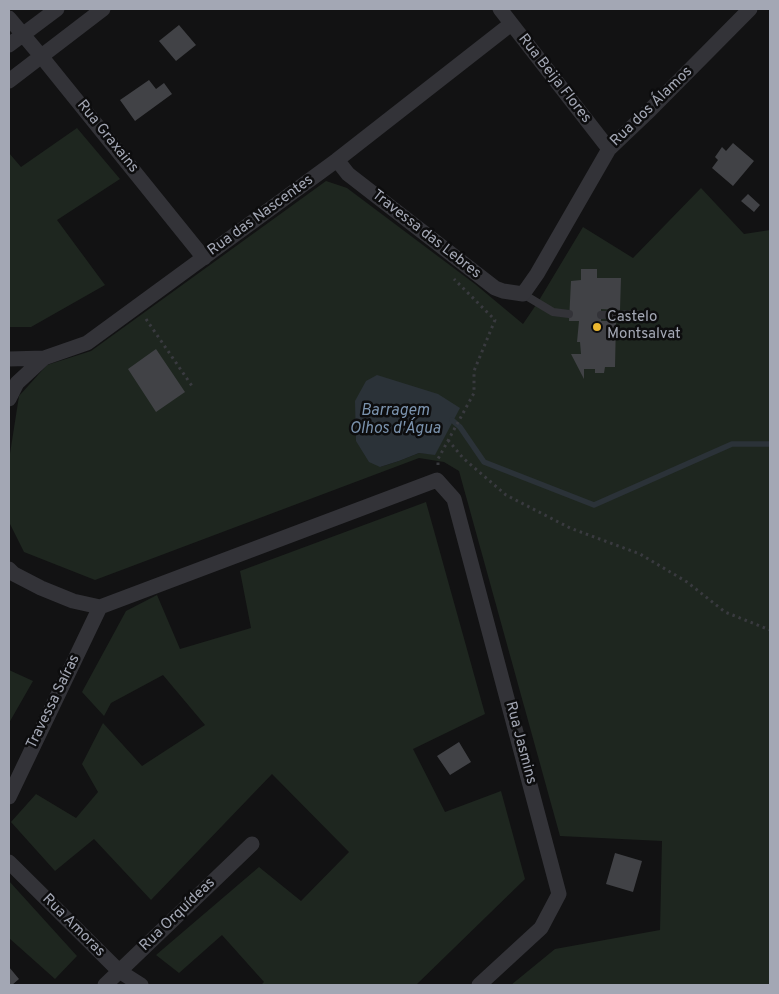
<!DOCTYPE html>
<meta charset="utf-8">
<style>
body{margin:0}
#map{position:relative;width:779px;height:994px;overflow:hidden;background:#121213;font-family:Overpass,sans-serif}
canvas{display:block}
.frame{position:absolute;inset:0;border:10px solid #a3a7b4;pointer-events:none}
</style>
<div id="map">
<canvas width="779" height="994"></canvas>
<div class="frame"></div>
</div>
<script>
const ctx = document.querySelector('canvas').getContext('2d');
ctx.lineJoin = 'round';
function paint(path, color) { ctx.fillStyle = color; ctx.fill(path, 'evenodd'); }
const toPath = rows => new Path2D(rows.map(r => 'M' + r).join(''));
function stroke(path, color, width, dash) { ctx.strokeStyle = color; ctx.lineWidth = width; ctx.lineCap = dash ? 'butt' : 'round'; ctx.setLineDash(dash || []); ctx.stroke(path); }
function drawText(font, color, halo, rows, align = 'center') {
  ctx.font = font + ' Overpass,sans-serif'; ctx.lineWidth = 5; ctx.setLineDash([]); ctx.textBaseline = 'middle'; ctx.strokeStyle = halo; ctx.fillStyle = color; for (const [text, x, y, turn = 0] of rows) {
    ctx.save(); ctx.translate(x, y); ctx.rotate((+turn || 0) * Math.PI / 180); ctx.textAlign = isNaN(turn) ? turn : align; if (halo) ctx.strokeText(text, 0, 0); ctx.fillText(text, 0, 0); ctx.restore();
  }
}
paint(toPath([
 [77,128,120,179,57,220,105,285,31,327,9,327,9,153,21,167],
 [326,181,347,188,475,284,523,324,538,302,583,227,633,258,701,188,744,234,770,230,770,985,511,985,555,949,660,930,662,841,560,836,459,471,444,462,419,458,95,580,24,552,9,522,9,460,19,396,47,365,91,351],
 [459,408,435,454,419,453,399,461,380,467],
 [426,502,485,714,413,749,445,812,501,791,525,879,416,985,261,985,264,982,222,935,179,973,156,955,259,867,301,901,349,852,272,774,151,900,94,839,55,871,11,822,36,794,76,818,98,792,82,764,103,723,142,766,205,725,163,675,111,703,104,716,82,692,126,611,157,595,180,649,251,628,240,571],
 [9,670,33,681,9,723],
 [9,881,77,956,55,979,9,938]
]), '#1e261f');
paint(toPath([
 [377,375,438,394,460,408,435,455,419,453,399,461,380,467,369,462,356,441,355,401,366,381]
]), '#2b3238');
stroke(toPath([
 [452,420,460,427,484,462,594,505,732,444,770,444]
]), '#2b3238', 5.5);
paint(toPath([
 [179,25,196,45,176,61,159,41],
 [149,80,156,89,164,83,172,94,135,121,120,100],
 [733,143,754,161,733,186,712,168,718,160,715,157,722,147,726,151],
 [748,194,760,205,754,212,741,201],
 [581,269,597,269,597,278,621,278,620,310,601,309,601,321,616,321,615,367,605,367,604,373,595,373,595,369,584,369,584,379,571,354,581,354,580,342,577,342,579,321,569,321,571,281,581,280],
 [156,349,185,392,156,412,128,369],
 [459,742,471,762,450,775,437,756],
 [615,853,642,861,633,892,606,884],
 [9,967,19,979,12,985,9,985]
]), '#414246');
stroke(toPath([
 [146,319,192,386],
 [448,440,463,458,506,495,570,528,640,554,687,582,725,612,770,630],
 [438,465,438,459,474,393,474,371,495,320,454,279]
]), '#393a3f', 3, [2.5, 4]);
stroke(toPath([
 [523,294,553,312,569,314],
 [601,315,636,314]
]), '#333338', 8);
stroke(toPath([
 [500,9,609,149],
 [9,18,41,56,204,258],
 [9,45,57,9],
 [9,81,103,9],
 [337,160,348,174,495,288,503,291,523,294,537,274,609,149,650,110,750,9],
 [9,359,44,358],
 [9,399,17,383,44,358,87,343,337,160,511,24],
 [9,569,14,574,41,588,73,601,100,607,437,480,454,499,559,894,541,928,479,985],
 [9,797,100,607],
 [9,862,119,971,141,985],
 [105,985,252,844]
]), '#333338', 15);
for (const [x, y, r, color] of [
 [597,327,5,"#edb830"]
]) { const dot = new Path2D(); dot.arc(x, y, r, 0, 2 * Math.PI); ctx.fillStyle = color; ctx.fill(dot); stroke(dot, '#0d0d0e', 2); }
drawText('15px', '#a3a7b4', '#0d0d0e', [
 ["Rua Beija Flores",554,79,52],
 ["Rua dos Álamos",652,107,-44],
 ["Rua Graxains",107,137,51],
 ["Rua das Nascentes",261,216,-36],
 ["Travessa das Lebres",426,235,38],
 ["Travessa Saíras",54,702,-64],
 ["Rua Jasmins",520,743,75],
 ["Rua Orquídeas",178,915,-44],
 ["Rua Amoras",73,926,45]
]);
drawText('15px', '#a3a7b4', '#0d0d0e', [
 ["Castelo",607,318],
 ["Montsalvat",607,335]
], 'left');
drawText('italic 16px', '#7b93ae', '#0d0d0e', [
 ["Barragem",395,412],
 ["Olhos d'Água",395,430]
]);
</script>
